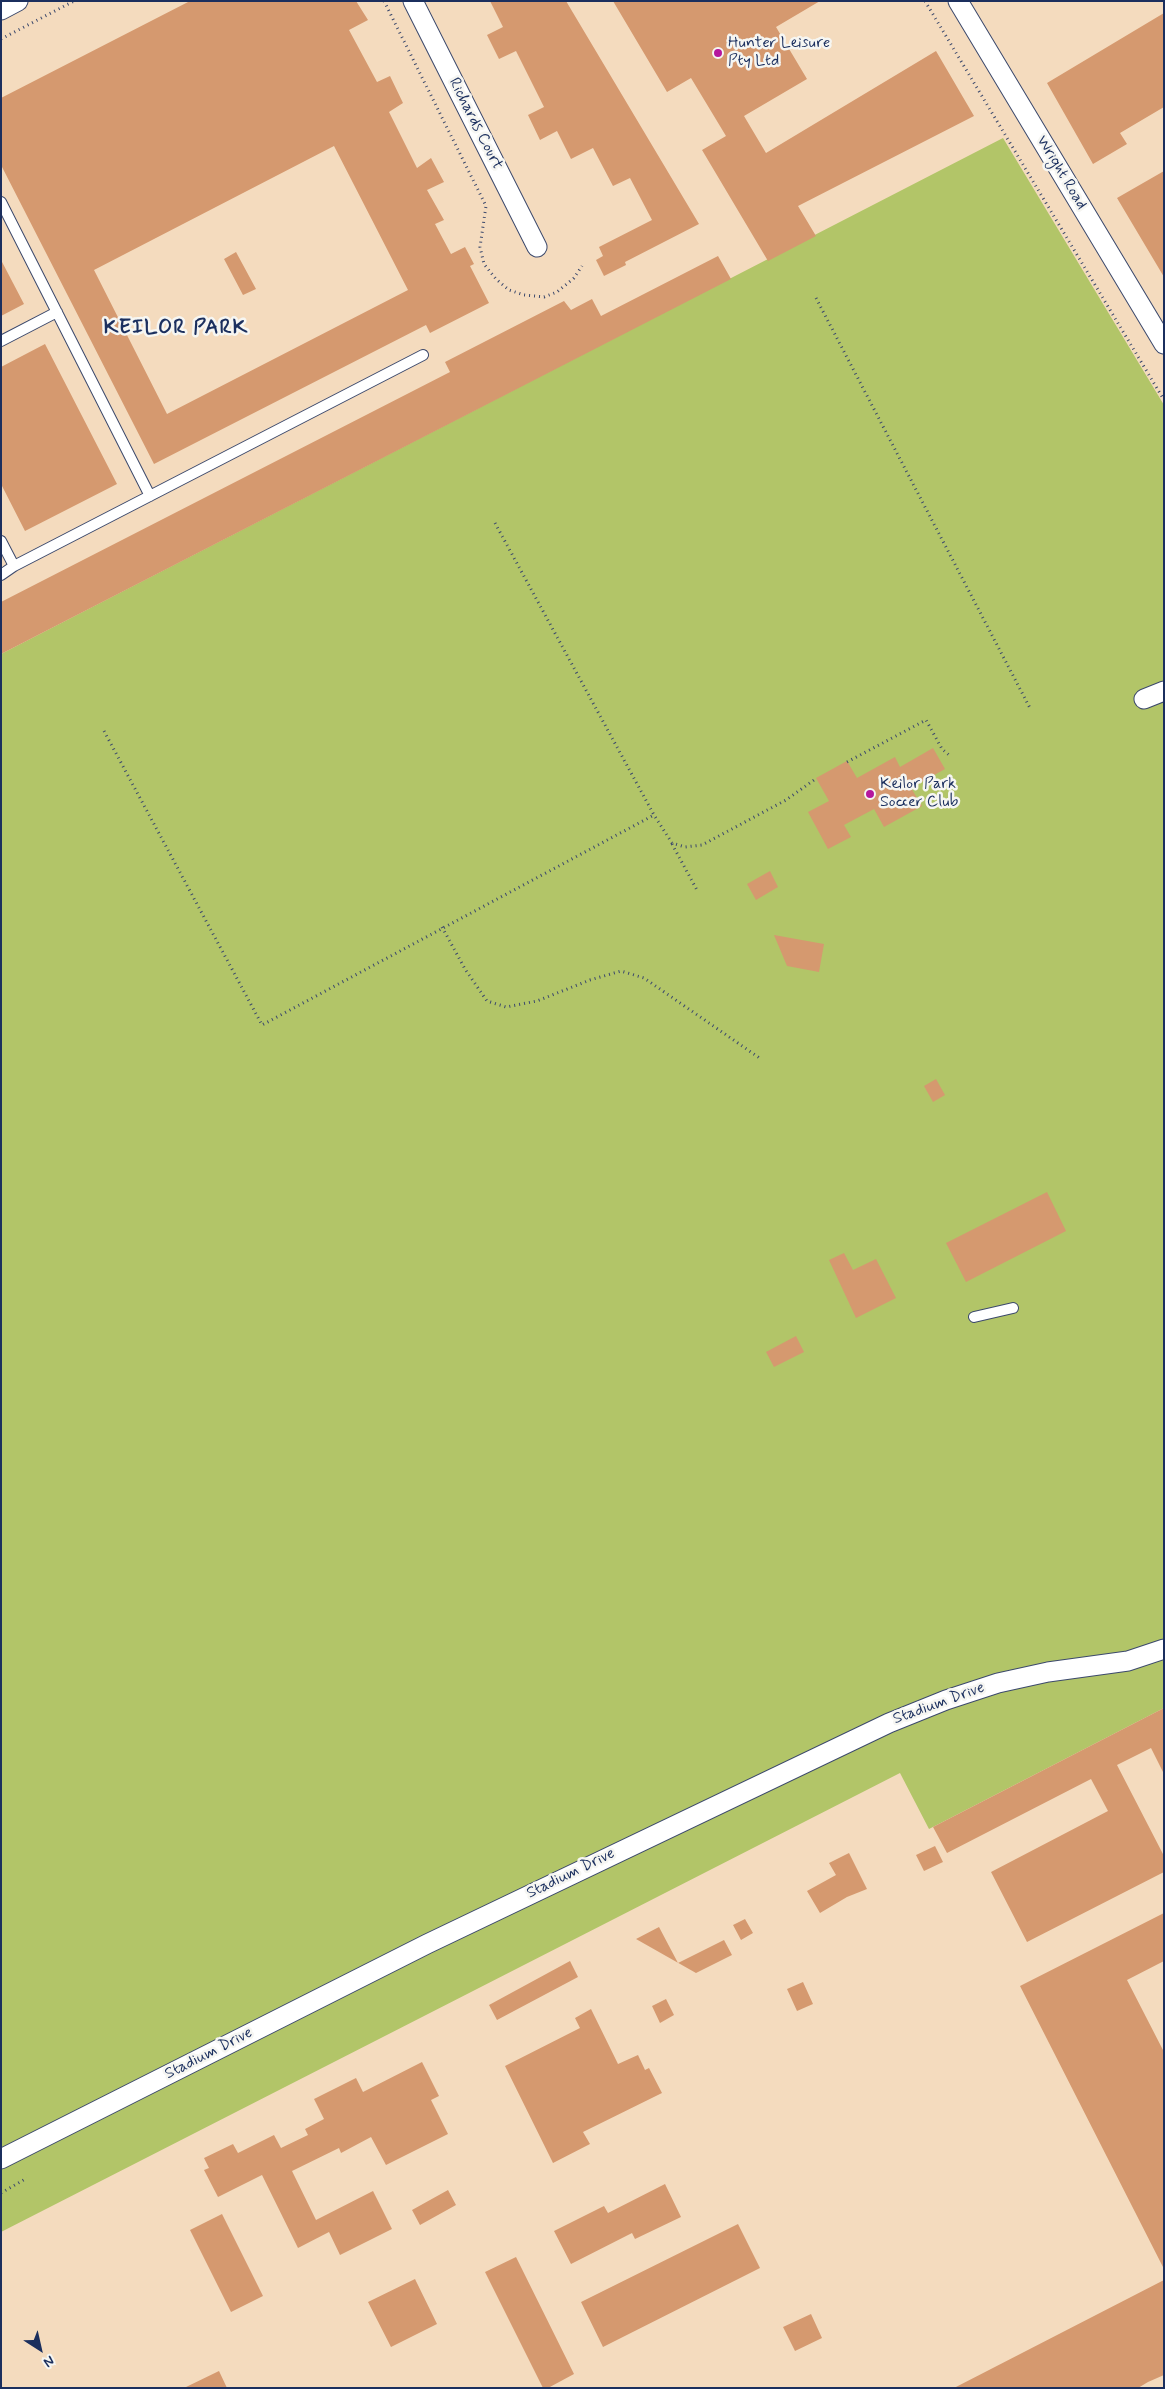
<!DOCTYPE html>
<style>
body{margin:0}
#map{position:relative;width:1165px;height:2389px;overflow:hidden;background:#f4dbbe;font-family:Mynerve,sans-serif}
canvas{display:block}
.frame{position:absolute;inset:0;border:2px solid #1b2f5e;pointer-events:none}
.north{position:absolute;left:15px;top:2324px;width:50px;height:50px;-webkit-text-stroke:4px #f6f6f2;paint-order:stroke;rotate:145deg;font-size:14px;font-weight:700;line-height:20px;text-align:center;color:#1b2f5e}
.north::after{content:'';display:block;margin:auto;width:18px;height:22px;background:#1b2f5e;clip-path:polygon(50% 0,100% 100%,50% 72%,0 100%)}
</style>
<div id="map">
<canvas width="1165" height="2389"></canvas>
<div class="frame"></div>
<div class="north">N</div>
</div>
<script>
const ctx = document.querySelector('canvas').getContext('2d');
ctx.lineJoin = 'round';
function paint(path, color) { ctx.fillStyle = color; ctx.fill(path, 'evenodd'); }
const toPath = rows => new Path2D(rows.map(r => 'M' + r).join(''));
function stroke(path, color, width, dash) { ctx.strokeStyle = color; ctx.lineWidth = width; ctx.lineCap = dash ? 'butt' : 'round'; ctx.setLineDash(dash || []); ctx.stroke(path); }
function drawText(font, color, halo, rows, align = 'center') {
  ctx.font = font + ' Mynerve,sans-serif'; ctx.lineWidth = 5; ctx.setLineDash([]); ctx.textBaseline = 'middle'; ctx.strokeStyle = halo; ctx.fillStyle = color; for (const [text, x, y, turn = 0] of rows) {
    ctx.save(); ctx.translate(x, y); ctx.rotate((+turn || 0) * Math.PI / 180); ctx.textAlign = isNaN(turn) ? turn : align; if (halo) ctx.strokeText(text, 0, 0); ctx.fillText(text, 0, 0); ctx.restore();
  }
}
paint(toPath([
 [1003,138,1164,405,1164,1708,929,1829,900,1773,1,2232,1,654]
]), '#b2c568');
paint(toPath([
 [190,1,356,1,368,20,349,30,377,82,390,76,403,103,389,112,417,168,431,158,444,182,427,190,444,220,435,224,451,254,465,247,474,264,470,266,489,303,430,333,426,325,154,464,1,165,1,98],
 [334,146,408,290,167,414,94,270],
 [490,1,566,1,699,224,625,262,626,265,604,276,596,260,603,256,599,247,652,220,630,178,613,186,593,148,571,159,557,131,540,140,528,115,544,107,516,51,499,59,487,35,503,27],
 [613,1,820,1,776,27,807,79,744,116,766,153,936,51,974,116,798,206,816,236,768,261,702,150,726,136,691,78,667,92],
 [1164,13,1164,107,1120,133,1127,144,1093,164,1047,83],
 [1164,171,1164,277,1117,198],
 [236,252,256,289,243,295,224,259],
 [718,256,731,279,1,654,1,602,450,372,445,362,564,301,571,310,592,299,601,316],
 [1,260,24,304,1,316],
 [45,344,117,484,25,531,1,484,1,367],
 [933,748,945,769,911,788,922,806,884,827,874,809,844,825,851,837,828,849,808,812,829,801,816,778,847,761,857,778,895,757,900,767],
 [770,871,778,887,756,900,747,884],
 [774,935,824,944,819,972,787,966],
 [936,1079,945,1095,933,1102,924,1086],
 [1047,1192,1066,1231,966,1282,946,1243],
 [844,1253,853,1270,876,1259,896,1298,856,1318,829,1260],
 [796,1336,804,1352,774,1367,766,1352],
 [1164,1708,1164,1774,1151,1748,1117,1765,1164,1856,1164,1872,1027,1942,991,1872,1108,1811,1091,1779,947,1853,933,1827],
 [935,1846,943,1862,924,1871,916,1855],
 [849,1853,867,1889,847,1897,820,1913,807,1891,836,1875,829,1863],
 [1164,1913,1164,1961,1127,1980,1164,2052,1164,2269,1020,1986],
 [745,1919,753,1933,741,1940,733,1925],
 [659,1927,678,1963,724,1940,732,1955,696,1973,636,1939],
 [570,1961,578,1977,497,2020,489,2005],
 [803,1982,813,2004,797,2011,787,1989],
 [666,1999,674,2015,660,2023,652,2006],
 [591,2009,618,2064,638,2055,645,2070,649,2068,662,2093,583,2132,590,2144,553,2163,505,2066,580,2028,575,2018],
 [422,2062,439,2096,431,2100,448,2134,386,2165,371,2137,341,2153,339,2148,292,2171,316,2220,373,2191,392,2229,340,2255,329,2232,298,2248,262,2175,218,2197,204,2170,209,2168,204,2158,233,2144,238,2153,274,2135,281,2148,308,2135,305,2129,324,2119,314,2099,356,2078,363,2092],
 [665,2184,681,2217,635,2239,632,2233,571,2264,554,2231,604,2206,608,2213],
 [448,2190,456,2205,420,2225,412,2210],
 [222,2214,263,2296,231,2312,190,2230],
 [738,2224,760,2268,603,2347,581,2302],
 [516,2257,574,2374,548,2388,543,2388,485,2272],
 [415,2279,437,2324,391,2347,368,2302],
 [1164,2280,1164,2375,1148,2382,1138,2388,954,2388],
 [811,2314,822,2338,795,2351,783,2327],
 [219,2371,227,2388,184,2388]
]), '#d5996f');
const service = toPath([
 [1,202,150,496],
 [1,341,57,312],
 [1,541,14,566],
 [1,575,14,566,423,355],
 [974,1317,1013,1308]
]);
const minor = toPath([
 [413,1,537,247],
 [958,1,1164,344],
 [1,10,18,1],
 [1144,699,1164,691],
 [1,2159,427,1944,889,1723,946,1700,998,1683,1048,1672,1128,1661,1164,1649]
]);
stroke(service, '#3c496c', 12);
stroke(minor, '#3c496c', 21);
stroke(toPath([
 [384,1,486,206,480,247,484,264,496,279,509,290,524,295,544,297,557,292,574,278,582,266],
 [925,1,1164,400],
 [1,39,74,1],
 [816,298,1031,710],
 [495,523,654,815,672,843,685,847,702,845,786,800,814,780],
 [104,731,262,1025,654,815],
 [847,762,926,720,942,749,949,755],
 [672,844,698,892],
 [442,927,465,969,487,1001,506,1007,537,1001,590,980,621,971,644,978,761,1059],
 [1,2193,27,2178]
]), '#3c496c', 3, [1, 4]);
stroke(service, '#fff', 10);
stroke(minor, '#fff', 19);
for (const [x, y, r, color] of [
 [718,53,5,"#b5179e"],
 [870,794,5,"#b5179e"]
]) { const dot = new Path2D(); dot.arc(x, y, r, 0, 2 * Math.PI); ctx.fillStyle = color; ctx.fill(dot); stroke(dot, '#f6f6f2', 2); }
drawText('16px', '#1b2f5e', '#f6f6f2', [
 ["Hunter Leisure",728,44],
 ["Pty Ltd",728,62],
 ["Keilor Park",880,785],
 ["Soccer Club",880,803]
], 'left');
drawText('16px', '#1b2f5e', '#f6f6f2', [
 ["Richards Court",475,124,63],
 ["Wright Road",1061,173,59],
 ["Stadium Drive",939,1704,-20],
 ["Stadium Drive",571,1874,-26],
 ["Stadium Drive",209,2054,-27]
]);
ctx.letterSpacing = '1px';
drawText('bold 21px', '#1b2f5e', '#f6f6f2', [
 ["KEILOR PARK",176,329]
]);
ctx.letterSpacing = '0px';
</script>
